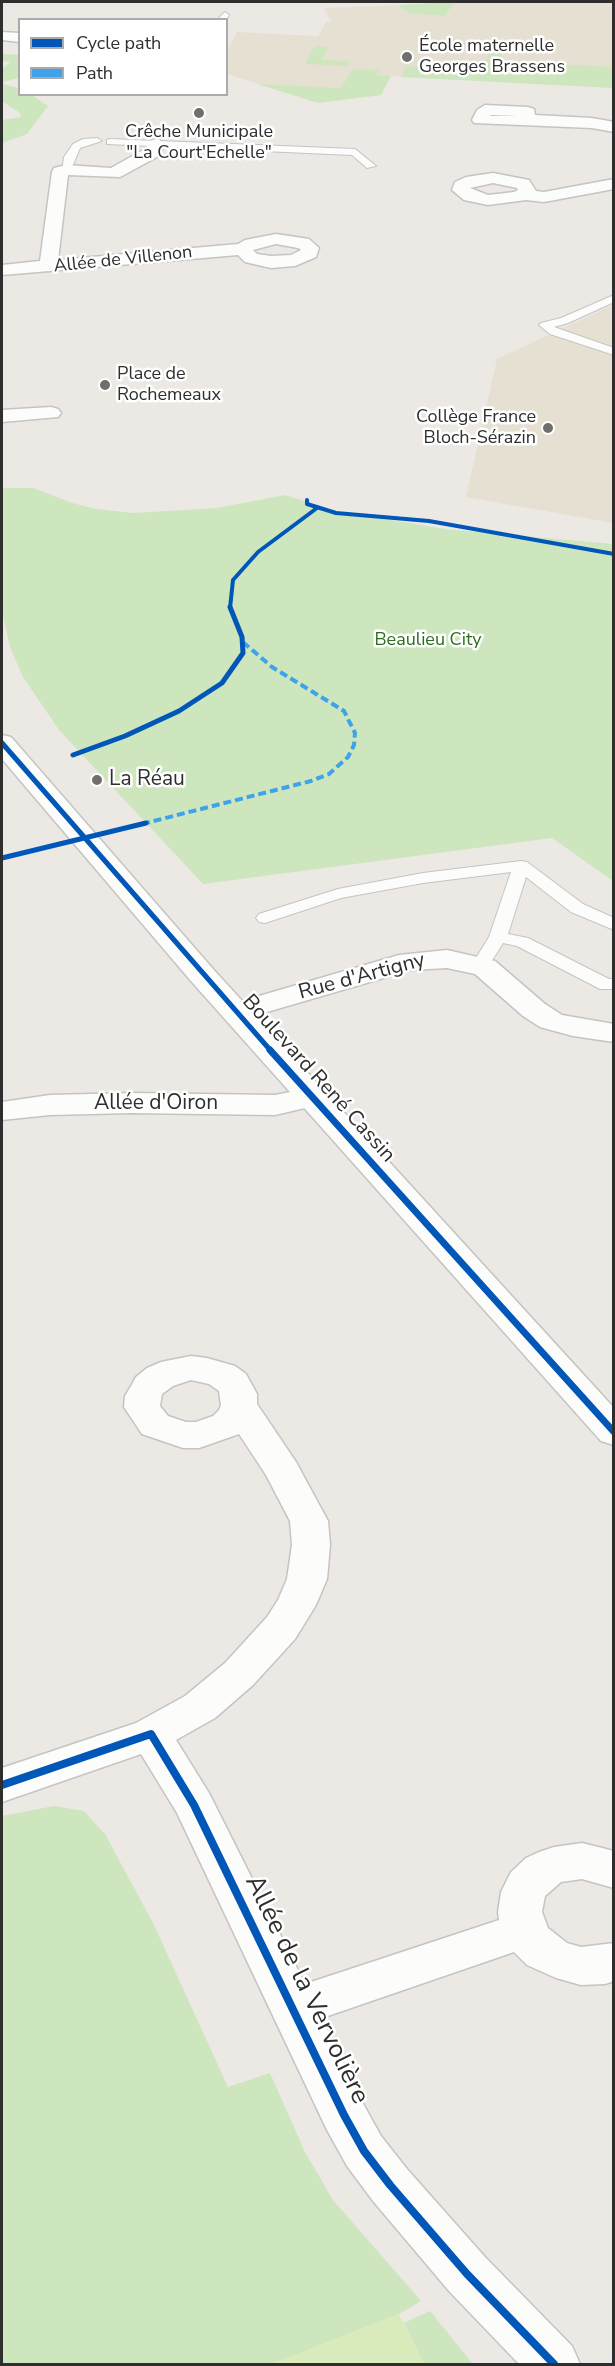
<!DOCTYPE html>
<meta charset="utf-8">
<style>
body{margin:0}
#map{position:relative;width:615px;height:2366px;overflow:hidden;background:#ece8e4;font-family:"Nunito Sans",sans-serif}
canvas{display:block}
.frame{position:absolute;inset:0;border:3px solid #2e2e2e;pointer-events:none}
.legend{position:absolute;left:18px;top:18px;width:210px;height:78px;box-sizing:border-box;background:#fff;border:2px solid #ababab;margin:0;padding:8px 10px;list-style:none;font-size:18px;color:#2e2e2e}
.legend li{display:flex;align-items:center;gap:12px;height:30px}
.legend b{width:30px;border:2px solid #ababab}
</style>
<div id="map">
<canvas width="615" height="2366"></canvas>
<div class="frame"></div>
<ul class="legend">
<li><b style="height:8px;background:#0057b8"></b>Cycle path</li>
<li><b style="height:8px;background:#3ea3eb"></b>Path</li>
</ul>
</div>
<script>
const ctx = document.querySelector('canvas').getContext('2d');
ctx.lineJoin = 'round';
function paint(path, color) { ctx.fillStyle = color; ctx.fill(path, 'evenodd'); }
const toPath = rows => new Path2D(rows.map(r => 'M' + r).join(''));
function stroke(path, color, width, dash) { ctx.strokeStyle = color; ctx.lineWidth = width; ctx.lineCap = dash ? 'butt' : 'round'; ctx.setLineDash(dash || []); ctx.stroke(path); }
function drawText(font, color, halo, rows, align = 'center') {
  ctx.font = font + ' "Nunito Sans",sans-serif'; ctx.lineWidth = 5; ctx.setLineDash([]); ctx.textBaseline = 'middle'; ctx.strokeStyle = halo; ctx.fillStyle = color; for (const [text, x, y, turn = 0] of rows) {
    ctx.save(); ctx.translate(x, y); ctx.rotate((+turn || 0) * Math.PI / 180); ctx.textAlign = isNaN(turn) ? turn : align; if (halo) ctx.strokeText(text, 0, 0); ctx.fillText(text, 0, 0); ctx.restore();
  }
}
paint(toPath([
 [427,2,613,2,613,88,391,76,381,95,318,103,227,74,227,50,237,32,318,36,326,22,331,21,324,8,425,4],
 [613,305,613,523,466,497,497,359]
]), '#e6e0d3');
paint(toPath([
 [427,2,455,2,444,16,409,13,398,5,425,4],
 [315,46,329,47,321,60,350,61,347,66,305,64],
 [490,52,502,53,500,61,613,67,613,88,401,77,406,66,482,70],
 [2,54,19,55,19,78,2,82,2,69,10,62,2,61],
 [353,69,379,70,376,75,391,76,381,95,318,103,258,84,341,88],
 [2,84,19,88,20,94,32,95,48,106,27,134,2,143,2,120,21,117,20,113,2,101],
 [2,488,34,488,72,503,97,509,133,513,217,508,285,495,337,511,445,529,613,544,613,881,552,838,203,884,59,730,23,677,10,647,2,610],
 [54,1806,84,1811,105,1834,153,1923,228,2087,270,2073,305,2152,333,2200,421,2301,399,2314,272,2364,2,2364,2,1816],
 [430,2311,473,2364,424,2364,404,2323]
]), '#cee6be');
paint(toPath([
 [399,2314,424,2364,272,2364]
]), '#d9eabb');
const service = toPath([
 [225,12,229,15,226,20,217,20,225,12],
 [83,139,97,138,102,141,80,148,70,172,62,172,64,157,73,144,83,139],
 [110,139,355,149,376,166,367,168,352,155,107,144,107,140,110,139],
 [614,295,614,302,568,323,554,327,614,348,614,355,550,334,539,325,541,323,561,318,614,295],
 [521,861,527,862,583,904,614,918,614,930,571,912,526,877,508,934,528,938,609,979,614,979,614,989,600,989,517,946,503,943,486,970,474,970,471,966,489,937,511,872,423,883,341,898,265,923,259,922,256,918,259,914,338,889,423,873,521,861]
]);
const minor = toPath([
 [2,32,20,33,20,42,2,40,2,32],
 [485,105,528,107,534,109,535,115,592,118,614,122,614,132,592,128,474,123,472,120,477,110,485,105],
 [491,115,518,116,490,116,491,115],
 [158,139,166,144,157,157,120,177,68,175,58,260,238,244,245,240,276,234,309,239,319,248,316,257,295,266,271,268,245,262,238,255,2,275,2,265,40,261,52,172,54,168,66,165,111,168,145,149,152,140,158,139],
 [276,244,298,248,301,250,291,255,271,256,257,254,253,250,276,244],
 [493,173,529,180,536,191,544,192,614,179,614,189,544,202,526,200,488,205,464,200,452,190,455,182,466,177,493,173],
 [493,183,517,188,518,190,514,192,488,195,470,188,493,183],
 [51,407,58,409,61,413,58,417,2,422,2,410,51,407],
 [447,950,495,961,545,1004,562,1015,614,1024,614,1042,573,1036,540,1027,523,1016,475,974,447,968,411,970,236,1021,225,1018,221,1012,225,1006,399,955,447,950],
 [311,1088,322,1090,327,1097,322,1104,275,1115,132,1113,50,1115,2,1120,2,1102,50,1095,132,1093,275,1095,311,1088],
 [191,1356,207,1358,235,1366,246,1374,257,1394,257,1404,296,1462,328,1521,330,1545,327,1579,316,1605,295,1639,253,1685,215,1718,176,1740,209,1793,305,1984,499,1920,498,1912,501,1892,511,1872,526,1858,539,1852,554,1847,582,1843,614,1851,614,1888,582,1879,561,1882,545,1896,542,1912,548,1928,567,1943,581,1947,614,1943,614,1981,605,1984,581,1985,556,1978,527,1965,514,1952,322,2018,361,2100,381,2136,407,2169,485,2257,572,2346,580,2364,519,2364,449,2291,373,2201,347,2166,327,2130,177,1813,141,1754,2,1802,2,1768,136,1723,185,1696,225,1663,267,1617,278,1600,287,1579,292,1545,290,1521,266,1475,239,1434,199,1448,183,1448,142,1434,124,1407,125,1396,131,1386,136,1377,147,1368,161,1362,191,1356],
 [191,1380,209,1384,219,1391,221,1405,219,1410,213,1416,196,1422,186,1422,168,1416,160,1406,162,1394,173,1386,191,1380]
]);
const tertiary = toPath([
 [2,735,11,737,213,969,614,1408,614,1445,601,1441,191,981,2,759,2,735]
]);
stroke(service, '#c5c4c5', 2);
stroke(minor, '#c5c4c5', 3);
stroke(tertiary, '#c5c4c5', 3);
paint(service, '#fcfcfb');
paint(minor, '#fcfcfb');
paint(tertiary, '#fcfcfb');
stroke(toPath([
 [142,824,311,781,329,774,348,757,354,745,355,733,344,711,272,667,244,643]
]), '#3ea3eb', 4, [8, 4]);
stroke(toPath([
 [307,500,307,504,336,513,429,521,614,554],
 [230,608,233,580,258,552,317,508]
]), '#0057b8', 4);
stroke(toPath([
 [2,743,271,1051],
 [73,755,125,736,179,711,222,683,243,653,242,637,230,607],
 [2,858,146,823]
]), '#0057b8', 5);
stroke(toPath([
 [270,1050,614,1432]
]), '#0057b8', 7);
stroke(toPath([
 [2,1785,151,1734,194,1805,344,2115,364,2151,390,2185,467,2274,554,2364]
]), '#0057b8', 8);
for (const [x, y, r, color] of [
 [407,57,6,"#706f6e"],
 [199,113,6,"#706f6e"],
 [105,385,6,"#706f6e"],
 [548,428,6,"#706f6e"],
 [97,780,6,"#706f6e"]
]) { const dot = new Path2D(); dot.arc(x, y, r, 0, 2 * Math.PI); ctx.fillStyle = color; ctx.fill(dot); stroke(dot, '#fff', 2); }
drawText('18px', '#2e2e2e', '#fff', [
 ["École maternelle",419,47],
 ["Georges Brassens",419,68],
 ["Crêche Municipale",199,133,"center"],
 ["\"La Court'Echelle\"",199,154,"center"],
 ["Place de",117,375],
 ["Rochemeaux",117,396],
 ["Collège France",536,418,"right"],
 ["Bloch-Sérazin",536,439,"right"]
], 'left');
drawText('18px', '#2e2e2e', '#fff', [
 ["Allée de Villenon",123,260,-6]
]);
drawText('18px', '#2c6e1b', '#fff', [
 ["Beaulieu City",428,641]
]);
drawText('21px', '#2e2e2e', '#fff', [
 ["La Réau",109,780]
], 'left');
drawText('21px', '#2e2e2e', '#fff', [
 ["Rue d'Artigny",362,977,-15],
 ["Boulevard René Cassin",318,1079,48],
 ["Allée d'Oiron",156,1104]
]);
drawText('26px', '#2e2e2e', '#fff', [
 ["Allée de la Vervolière",306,1990,64]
]);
</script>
